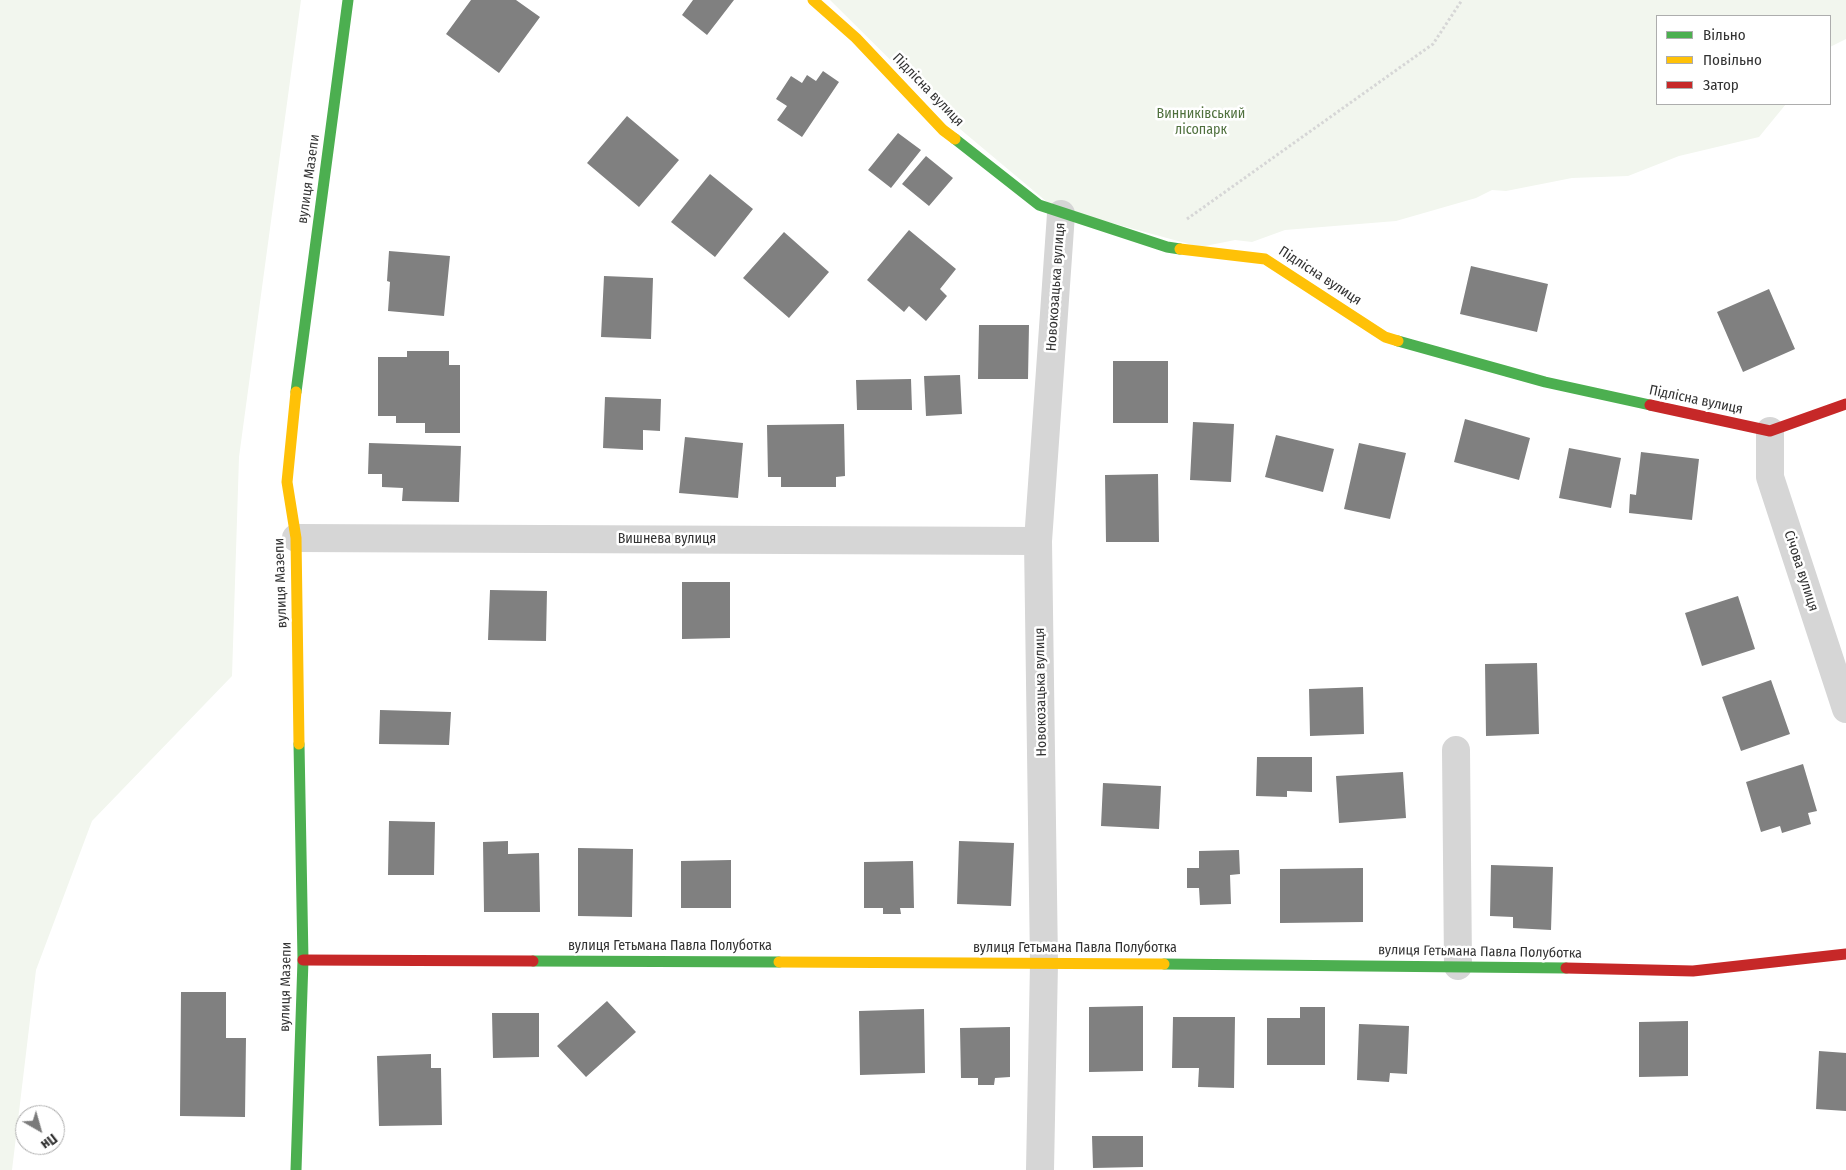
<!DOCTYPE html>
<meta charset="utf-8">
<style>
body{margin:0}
#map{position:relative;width:1846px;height:1170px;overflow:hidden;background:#fff;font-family:"Fira Sans Condensed",sans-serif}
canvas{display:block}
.legend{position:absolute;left:1656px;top:15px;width:175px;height:90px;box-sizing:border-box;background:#fff;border:1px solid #adadad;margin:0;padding:6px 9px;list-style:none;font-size:15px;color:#323232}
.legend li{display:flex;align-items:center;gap:10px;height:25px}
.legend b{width:25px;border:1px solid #adadad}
.north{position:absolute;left:15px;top:1105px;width:50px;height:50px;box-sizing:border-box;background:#fff;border:1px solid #adadad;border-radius:50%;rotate:142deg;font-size:14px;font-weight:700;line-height:20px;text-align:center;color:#323232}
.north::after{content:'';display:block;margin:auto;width:18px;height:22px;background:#7a7a7a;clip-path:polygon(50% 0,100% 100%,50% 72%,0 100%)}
</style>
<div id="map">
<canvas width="1846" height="1170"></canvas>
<ul class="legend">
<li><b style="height:6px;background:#4caf50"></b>Вільно</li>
<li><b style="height:6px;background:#ffc107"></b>Повільно</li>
<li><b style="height:6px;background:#c62828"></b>Затор</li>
</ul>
<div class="north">Пн</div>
</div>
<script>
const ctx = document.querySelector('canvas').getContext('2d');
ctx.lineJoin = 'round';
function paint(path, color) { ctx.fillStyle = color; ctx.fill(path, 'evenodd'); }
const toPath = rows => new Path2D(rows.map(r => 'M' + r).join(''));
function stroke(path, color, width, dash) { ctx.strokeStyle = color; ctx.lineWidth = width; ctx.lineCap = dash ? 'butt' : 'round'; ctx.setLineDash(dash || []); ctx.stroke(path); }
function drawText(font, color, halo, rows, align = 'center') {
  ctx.font = font + ' "Fira Sans Condensed",sans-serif'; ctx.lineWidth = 5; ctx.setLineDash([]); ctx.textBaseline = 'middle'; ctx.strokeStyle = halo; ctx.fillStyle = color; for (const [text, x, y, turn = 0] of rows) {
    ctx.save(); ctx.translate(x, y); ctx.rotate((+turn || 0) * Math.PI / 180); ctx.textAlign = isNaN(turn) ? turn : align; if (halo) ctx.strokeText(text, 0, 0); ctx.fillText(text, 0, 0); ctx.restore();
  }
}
paint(toPath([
 [0,0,301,0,239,457,232,676,92,821,36,970,12,1170,0,1170],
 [830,0,1846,0,1846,39,1830,47,1830,16,1657,16,1657,104,1786,104,1759,137,1679,156,1628,176,1572,178,1506,191,1492,190,1476,198,1396,221,1285,230,1252,242,1235,240,1200,247,1053,207,960,129]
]), '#f2f6ee');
paint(toPath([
 [471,0,516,0,540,17,499,73,446,34],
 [693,0,734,0,707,35,682,15],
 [823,71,839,82,802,137,777,120,787,106,776,99,791,76,802,83,807,75,816,81],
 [627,116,679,160,639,207,587,163],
 [898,133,921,150,891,188,868,170],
 [926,156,953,178,929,206,902,184],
 [710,174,753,209,715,257,671,222],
 [909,230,956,269,940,289,947,296,926,321,909,306,904,312,867,280],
 [784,232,829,272,789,318,743,278],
 [389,251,450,256,444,316,388,311,390,282,387,281],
 [1471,266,1548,284,1537,332,1460,314],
 [604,276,653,278,651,339,601,337],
 [1769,289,1795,349,1743,372,1717,312],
 [979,325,1029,325,1028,379,978,379],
 [407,351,449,351,449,365,460,365,460,433,425,433,425,423,396,423,396,416,378,416,378,357,407,357],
 [1113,361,1168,361,1168,423,1113,423],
 [960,375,962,414,926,416,924,376],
 [911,379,912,410,857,410,856,380],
 [605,397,661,399,660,431,643,430,643,450,603,448],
 [1465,419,1530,438,1519,480,1454,462],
 [1193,422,1234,424,1231,482,1190,480],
 [844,424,845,476,836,477,836,487,781,487,781,477,768,477,767,425],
 [1276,435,1334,449,1323,492,1265,477],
 [685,437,743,443,738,498,679,493],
 [369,443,461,446,459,502,402,501,403,488,382,487,382,474,368,474],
 [1359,443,1406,453,1390,519,1344,509],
 [1569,448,1621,458,1611,508,1559,498],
 [1641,452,1699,459,1692,520,1629,513,1630,494,1636,495],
 [1158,474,1159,542,1106,542,1105,475],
 [682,582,730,582,730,638,682,639],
 [490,590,547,591,546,641,488,640],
 [1738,596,1755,649,1702,666,1685,613],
 [1537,663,1539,734,1486,736,1485,664],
 [1771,680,1790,734,1741,751,1722,697],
 [1363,687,1364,734,1310,736,1309,689],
 [380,710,451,712,449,745,379,744],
 [1257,757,1312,757,1312,792,1287,791,1287,797,1256,796],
 [1803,764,1817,811,1808,813,1811,824,1782,833,1780,826,1761,832,1746,782],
 [1403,772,1406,818,1339,823,1336,776],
 [1103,783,1161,786,1159,829,1101,826],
 [389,821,435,822,434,875,388,875],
 [508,841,508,854,539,853,540,912,484,912,483,842],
 [959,841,1014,843,1011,906,957,904],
 [578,848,633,849,632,917,578,916],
 [1239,850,1240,874,1230,875,1231,904,1200,905,1199,888,1187,888,1187,868,1199,868,1199,851],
 [731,860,731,908,681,908,681,861],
 [913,861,914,908,900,908,901,914,883,914,883,908,864,908,864,862],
 [1491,865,1553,867,1551,930,1513,928,1513,917,1490,916],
 [1363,868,1363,922,1280,923,1280,869],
 [181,992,226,992,226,1038,246,1038,245,1117,180,1116],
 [607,1001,636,1032,586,1077,557,1046],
 [1143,1006,1143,1071,1089,1072,1089,1007],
 [1300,1007,1325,1007,1325,1065,1267,1065,1267,1018,1300,1018],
 [924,1009,925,1073,860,1075,859,1011],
 [492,1013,539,1013,539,1057,493,1058],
 [1173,1017,1235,1017,1234,1088,1198,1087,1199,1068,1172,1068],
 [1688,1021,1688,1076,1639,1077,1639,1022],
 [1359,1024,1409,1026,1407,1074,1390,1073,1389,1082,1357,1080],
 [1010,1027,1010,1077,995,1078,994,1085,978,1085,978,1078,961,1078,960,1028],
 [1819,1051,1846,1053,1846,1111,1816,1109],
 [431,1054,431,1068,441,1068,442,1125,379,1126,377,1056],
 [1092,1136,1143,1136,1143,1167,1093,1168]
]), '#808080');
stroke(toPath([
 [1187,219,1433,44,1462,0]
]), '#d6d6d6', 3, [2.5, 2.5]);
stroke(toPath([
 [1770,431,1770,477,1846,709],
 [296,538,1038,541],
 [1456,750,1458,966],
 [1040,1170,1044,963,1038,541,1061,214]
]), '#d6d6d6', 28);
stroke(toPath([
 [955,139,1039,205,1167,247,1180,249],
 [1398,341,1545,382,1650,405],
 [296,392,348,0],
 [533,961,779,962],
 [1164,964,1566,968],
 [296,1170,303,960,299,744]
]), '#4caf50', 11);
stroke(toPath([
 [813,0,856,38,943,130,955,139],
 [1180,249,1265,259,1385,337,1398,341],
 [296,392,287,482,296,538,299,744],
 [779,962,1164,964]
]), '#ffc107', 11);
stroke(toPath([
 [1650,405,1770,431,1846,404],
 [303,960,533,961],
 [1566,968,1693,971,1846,954]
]), '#c62828', 11);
drawText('14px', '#323232', '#fff', [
 ["Підлісна вулиця",928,90,46],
 ["вулиця Мазепи",309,179,-82],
 ["Підлісна вулиця",1320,276,33],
 ["Новокозацька вулиця",1056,287,-86],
 ["Підлісна вулиця",1696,400,12],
 ["Вишнева вулиця",667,539],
 ["Січова вулиця",1801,571,72],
 ["вулиця Мазепи",281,583,-92],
 ["Новокозацька вулиця",1041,692,-91],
 ["вулиця Гетьмана Павла Полуботка",670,946],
 ["вулиця Гетьмана Павла Полуботка",1075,948],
 ["вулиця Гетьмана Павла Полуботка",1480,952,1],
 ["вулиця Мазепи",286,987,-89]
]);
drawText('14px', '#4f703d', '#fff', [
 ["Винниківський",1201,114],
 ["лісопарк",1201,130]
]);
</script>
